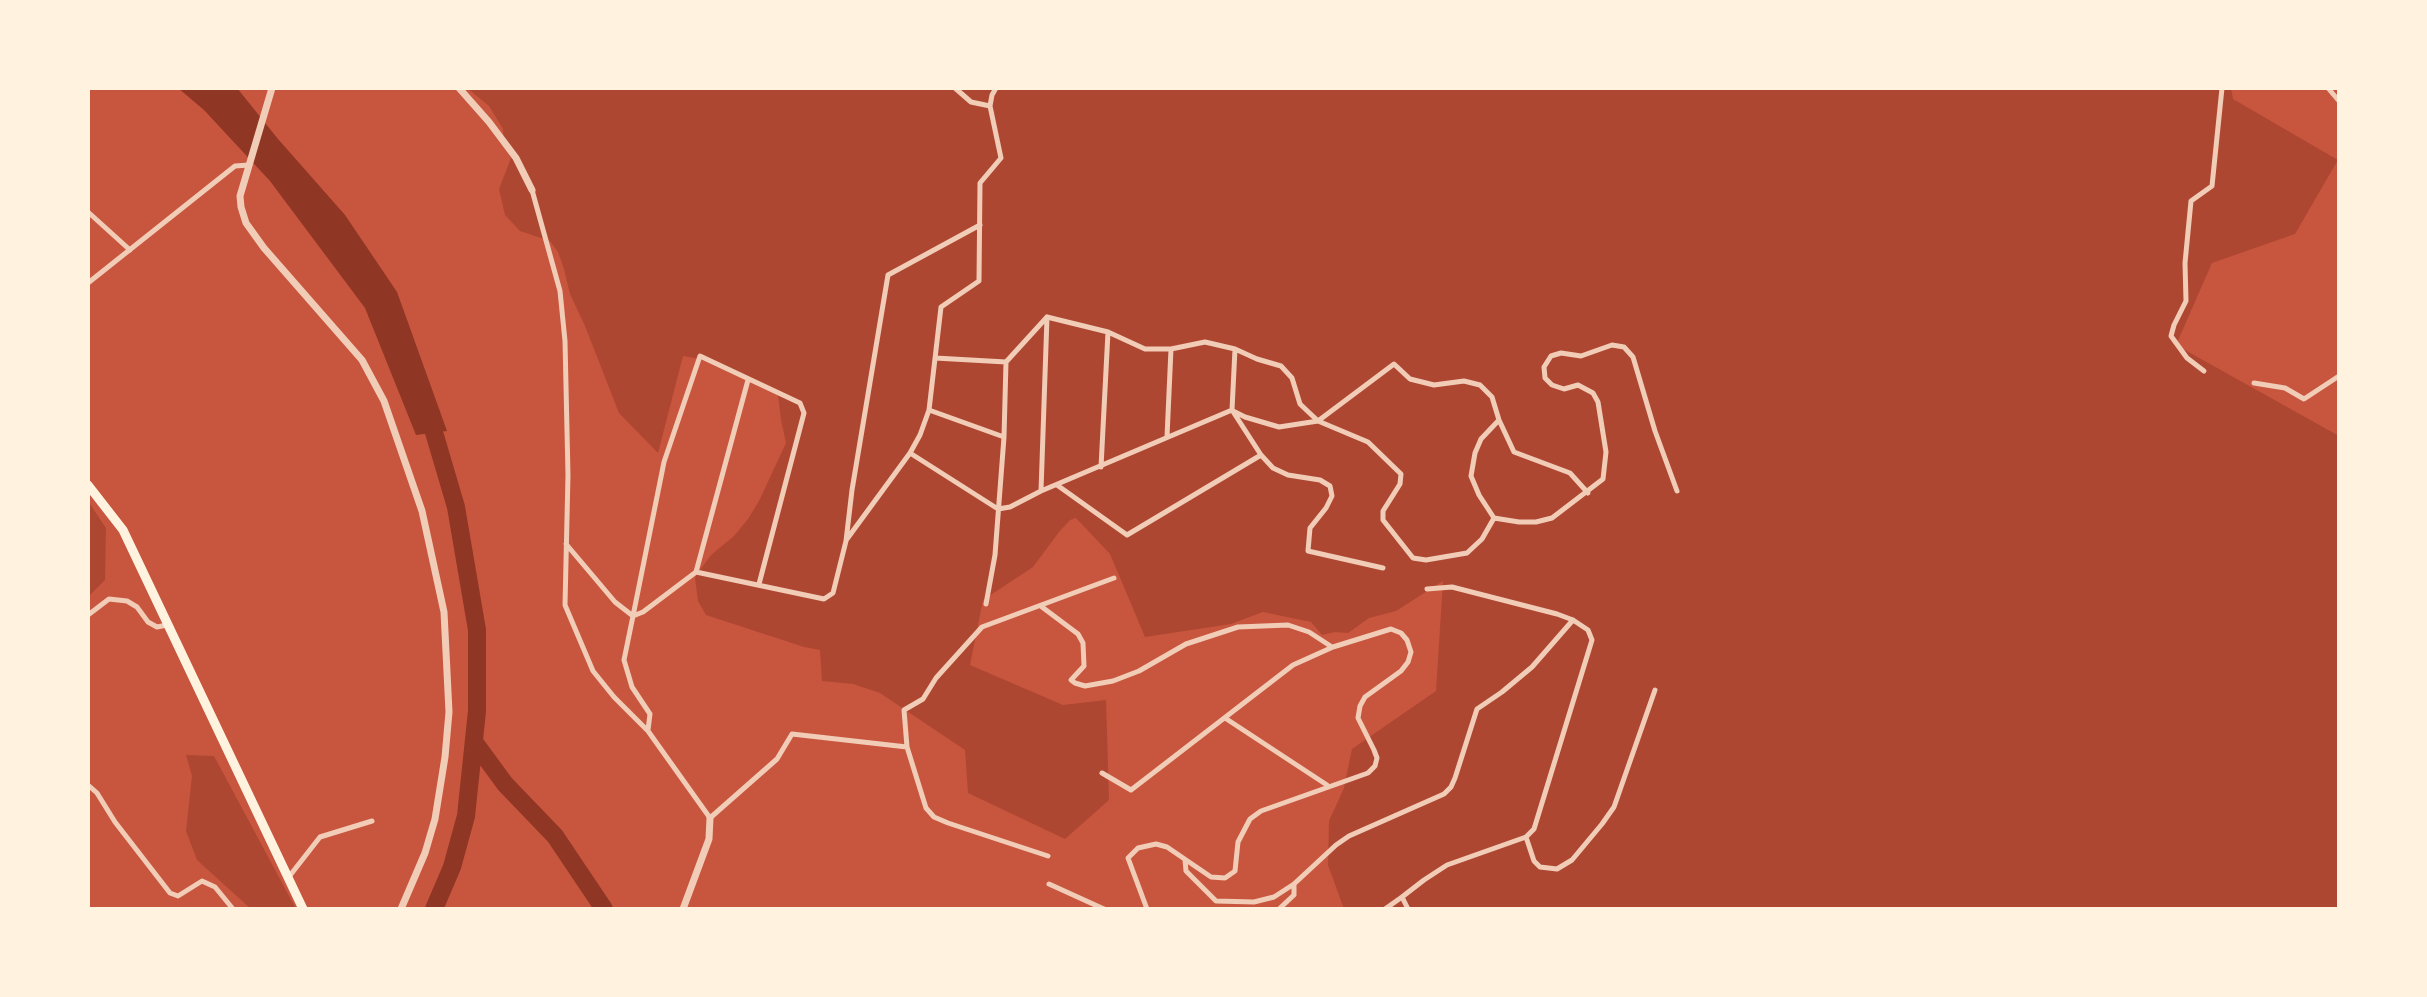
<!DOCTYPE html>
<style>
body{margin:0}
#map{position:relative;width:2427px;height:997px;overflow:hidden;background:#c8553d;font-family:Poppins,sans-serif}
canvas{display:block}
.frame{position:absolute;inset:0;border:90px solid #fff3e0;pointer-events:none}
</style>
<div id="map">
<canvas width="2427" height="997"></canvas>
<div class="frame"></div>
</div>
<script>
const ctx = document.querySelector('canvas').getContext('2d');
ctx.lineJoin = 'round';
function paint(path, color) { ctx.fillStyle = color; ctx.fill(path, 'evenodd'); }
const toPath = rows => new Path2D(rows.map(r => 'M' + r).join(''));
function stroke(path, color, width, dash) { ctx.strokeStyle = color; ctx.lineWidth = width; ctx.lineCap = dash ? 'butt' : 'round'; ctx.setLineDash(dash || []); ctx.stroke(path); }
paint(toPath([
 [467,88,2231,88,2233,99,2338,160,2295,234,2212,263,2176,345,2339,436,2339,909,1344,909,1328,865,1329,821,1344,788,1352,749,1436,691,1443,581,1396,611,1369,618,1348,633,1335,632,1322,635,1311,622,1263,612,1231,624,1145,637,1110,554,1076,518,1070,520,1059,532,1033,567,983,600,970,665,1063,705,1106,700,1109,800,1065,839,968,793,965,750,880,693,853,684,822,681,820,650,804,647,706,615,698,601,695,578,697,574,711,555,734,536,748,519,759,501,786,443,781,420,778,395,706,360,683,356,658,453,619,413,585,326,570,294,564,269,558,252,550,241,520,231,505,215,499,189,511,158,504,142,503,129,489,106],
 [88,501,106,528,105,580,88,597],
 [186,755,214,756,296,909,251,909,197,860,186,831,192,776]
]), '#ae4732');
paint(toPath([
 [178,88,237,88,278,139,345,215,397,292,447,431,416,435,365,308,270,181,204,110]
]), '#8f3625');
stroke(toPath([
 [428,412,456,507,477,630,477,711,466,816,452,867,434,909],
 [475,743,505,784,555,836,604,909]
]), '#8f3625', 18);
stroke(toPath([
 [955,88,971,102,990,106],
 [2328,88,2339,101],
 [532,190,560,291,565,341,568,475,565,605,593,671,614,697,648,731,710,818,777,759,792,734,907,747],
 [88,212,130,250],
 [88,283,235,166,249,165],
 [1047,317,1108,332,1145,349,1171,349,1205,342,1235,349,1232,410,1261,455,1273,468,1288,475,1320,480,1330,486,1332,496,1326,508,1310,528,1308,551,1383,568],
 [1235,349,1257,359,1281,366,1292,378,1300,404,1318,421,1368,442,1401,474,1400,484,1383,511,1383,520,1413,558,1426,560,1467,553,1482,539,1494,518],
 [935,358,1006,362],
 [2204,371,2187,358,2171,336,2174,325,2186,301,2185,263,2191,201,2212,186,2222,88],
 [2254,383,2285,388,2304,399,2339,376],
 [929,410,1004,437],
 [1233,411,1245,417,1279,427,1318,421,1394,364,1410,379,1434,385,1464,381,1480,385,1492,397,1499,420,1481,439,1475,453,1471,476,1479,495,1494,518],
 [1499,420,1514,452,1570,473,1588,493],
 [1167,437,1171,349],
 [910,453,998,509,1010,507,1041,491,1232,410],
 [1101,467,1108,332],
 [1057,485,1127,535,1261,455],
 [1041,491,1047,317],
 [1494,518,1519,522,1536,522,1552,518,1603,479,1606,452,1598,402,1593,393,1578,385,1564,389,1552,385,1545,378,1544,367,1551,356,1561,353,1581,356,1612,345,1624,347,1633,357,1655,431,1677,491],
 [847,539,910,453,920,435,929,410,941,307,979,281,980,183,1001,158,990,106,992,95,996,88],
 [566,544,615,602,633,616,664,462,700,356,800,403,804,413,759,584],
 [696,572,748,380],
 [986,604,995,555,1004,437,1006,362,1047,317],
 [1042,607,1078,634,1083,643,1084,666,1071,680,1075,683,1085,686,1113,681,1139,671,1186,644,1238,627,1288,625,1309,632,1332,647],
 [88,615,109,599,127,601,137,607,148,622,157,627,167,625],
 [1225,718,1327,785],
 [648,730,650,714,632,687,624,660,633,616,643,612,696,572,824,599,833,593,846,541,852,490,888,275,980,225],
 [1102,773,1131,790,1293,665,1333,647,1391,629,1401,633,1407,640,1411,652,1408,662,1401,671,1365,697,1360,706,1358,718,1374,750,1377,758,1375,766,1368,773,1261,811,1250,819,1238,842,1235,871,1225,878,1211,877,1167,847,1156,844,1138,848,1128,858,1147,909],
 [88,785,97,793,115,822,170,893,178,896,202,881,215,887,233,909],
 [1526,837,1534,861,1540,867,1557,869,1572,860,1602,824,1614,807,1655,690],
 [1048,856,948,823,934,817,926,808,907,747,904,710,923,699,936,678,982,627,1114,578],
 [1185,860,1186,871,1216,901,1254,902,1274,897,1294,884,1336,845,1349,836,1444,794,1451,787,1455,778,1477,709,1502,692,1532,667,1573,620],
 [288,878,320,837,372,821],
 [1049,884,1104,909],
 [1279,909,1294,895,1294,885],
 [1385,909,1402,897],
 [1408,909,1402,897,1424,880,1447,865,1526,837,1534,829,1592,640,1588,630,1573,620,1557,614,1452,587,1427,589]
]), '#f1ccb7', 5);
stroke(toPath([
 [272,88,240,196,241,207,246,223,264,248,362,360,384,401,422,511,444,612,449,712,445,757,435,819,425,853,401,909],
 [459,88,489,122,516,158,532,190],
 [683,909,709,839,710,818]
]), '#f1ccb7', 7);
stroke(toPath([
 [88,485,123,530,303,909]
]), '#fff3e0', 9);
</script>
